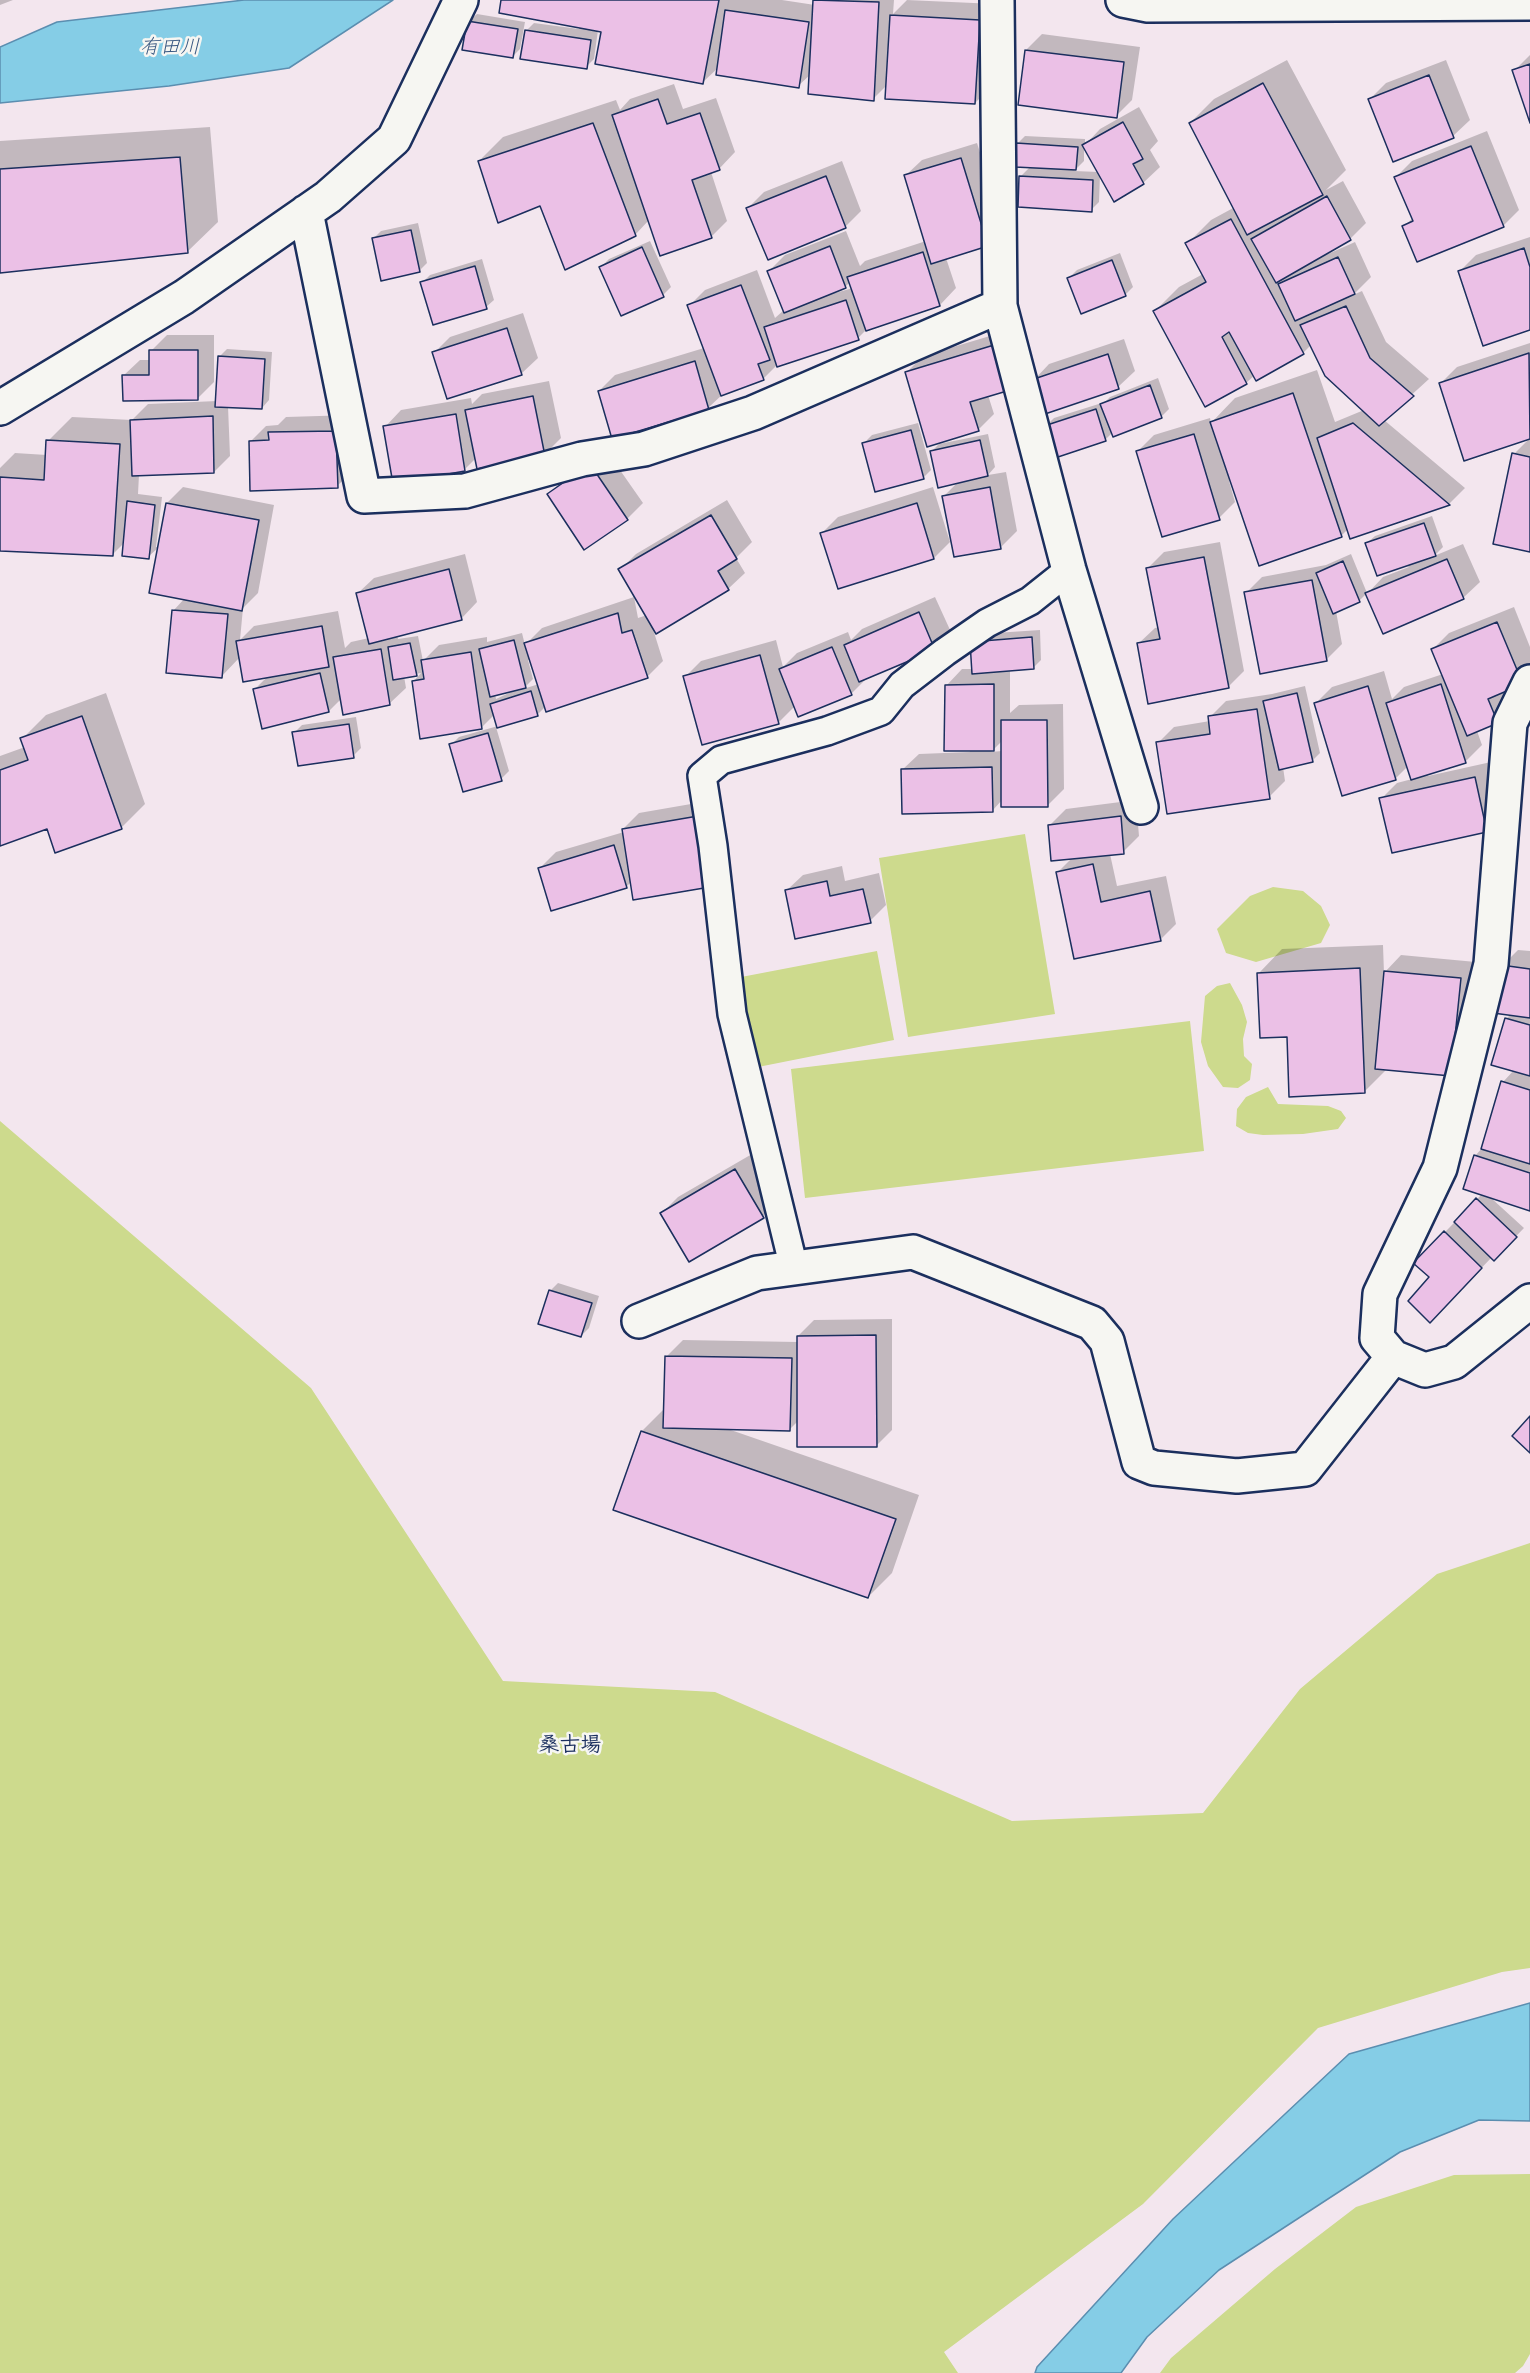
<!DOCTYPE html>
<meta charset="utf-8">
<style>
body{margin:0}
canvas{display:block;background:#f3e6ee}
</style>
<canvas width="1530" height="2373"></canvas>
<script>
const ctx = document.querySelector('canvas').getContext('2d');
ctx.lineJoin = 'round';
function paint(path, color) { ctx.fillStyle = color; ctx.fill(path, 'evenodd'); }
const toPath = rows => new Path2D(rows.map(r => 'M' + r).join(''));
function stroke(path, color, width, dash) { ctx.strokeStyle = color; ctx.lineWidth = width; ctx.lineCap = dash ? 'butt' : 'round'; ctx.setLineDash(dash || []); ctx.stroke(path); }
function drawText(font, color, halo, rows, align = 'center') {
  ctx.font = font + ' "Playpen Sans","Klee One",sans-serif'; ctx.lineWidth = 5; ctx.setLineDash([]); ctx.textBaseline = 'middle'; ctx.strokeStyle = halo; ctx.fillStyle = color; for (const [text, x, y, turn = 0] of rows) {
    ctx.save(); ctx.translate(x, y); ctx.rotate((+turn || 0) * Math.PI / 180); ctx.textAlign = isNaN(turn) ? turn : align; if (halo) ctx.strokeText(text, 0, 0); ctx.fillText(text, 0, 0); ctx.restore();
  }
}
paint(toPath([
 [1025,834,1055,1014,908,1037,879,858],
 [1273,887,1303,891,1321,906,1330,925,1321,943,1256,962,1226,953,1217,929,1250,896],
 [877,951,894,1040,753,1068,736,978],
 [1230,983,1242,1005,1247,1022,1243,1039,1244,1056,1252,1064,1250,1080,1238,1088,1223,1087,1208,1066,1201,1042,1205,996,1217,986],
 [1190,1021,1204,1151,805,1198,791,1069],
 [1268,1087,1278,1104,1328,1106,1341,1111,1346,1118,1338,1129,1303,1134,1263,1135,1248,1133,1236,1126,1237,1109,1246,1097],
 [0,1121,311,1388,503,1681,715,1692,1012,1821,1203,1813,1300,1689,1437,1574,1530,1543,1530,1968,1502,1972,1318,2028,1143,2204,944,2352,958,2373,0,2373],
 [1530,2174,1530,2354,1523,2366,1515,2373,1160,2373,1171,2358,1275,2269,1356,2207,1454,2175]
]), '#cdda8d');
const water = toPath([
 [244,0,393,0,289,68,169,86,0,103,0,47,57,22,244,0],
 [1530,2003,1530,2121,1479,2120,1400,2152,1219,2270,1147,2337,1121,2373,1035,2373,1037,2367,1173,2219,1349,2054,1530,2003]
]);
paint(water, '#85cde6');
stroke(water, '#5b8eb0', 1.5);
paint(toPath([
 [0,0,13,0,0,5],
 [502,0,782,0,815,5,815,0,894,0,893,14,907,0,996,4,991,87,975,103,887,85,873,99,811,74,798,86,719,67,702,83,598,30,594,59,586,67,526,31,534,23,579,29,579,27],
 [477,14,525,22,520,49,512,57,469,21],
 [1042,34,1140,47,1132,100,1116,116,1026,50],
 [1530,55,1530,119,1514,71],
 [1287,60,1346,170,1326,190,1343,181,1366,223,1350,239,1327,252,1328,254,1355,242,1371,277,1353,295,1362,291,1386,342,1429,379,1384,420,1465,488,1449,504,1351,537,1348,529,1342,535,1260,564,1231,480,1229,481,1235,502,1219,518,1138,451,1154,435,1210,418,1211,423,1235,398,1317,370,1335,422,1364,410,1311,345,1303,353,1255,375,1246,383,1206,405,1155,311,1179,287,1203,274,1187,244,1211,220,1235,207,1190,123,1214,99],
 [1446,60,1470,120,1453,136,1394,160,1370,99,1386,83],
 [674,84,683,109,716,98,735,152,719,169,711,172,727,221,711,237,649,220,635,235,540,204,479,161,503,137,616,100,620,110,630,99],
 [1139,107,1158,141,1150,150,1160,167,1143,183,1100,175,1099,202,1091,210,1021,176,1031,166,1017,144,1025,136,1085,139,1085,145,1100,129],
 [1084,146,1099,172,1074,171,1084,161],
 [210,127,218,222,187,252,0,271,0,141],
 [1487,131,1519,210,1503,226,1404,226,1413,218,1396,177,1412,161],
 [977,143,1004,228,946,258,956,288,940,305,867,329,858,338,776,366,763,379,723,394,708,408,599,391,615,375,704,348,689,306,705,290,757,270,775,318,784,310,769,271,785,255,846,231,860,266,865,261,926,241,905,176,922,160],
 [851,281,853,288,835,293,834,291,846,286],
 [842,161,861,211,845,227,748,208,764,192],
 [418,223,427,263,419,271,373,239,381,231],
 [1530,237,1530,328,1460,271,1476,255],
 [650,241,671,287,663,295,601,267,609,259],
 [1120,253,1133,287,1125,295,1069,278,1077,270],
 [482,259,494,300,486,307,422,283,430,275],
 [523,313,538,358,521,374,434,353,450,337],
 [1010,330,988,395,994,414,978,430,907,372,923,356],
 [167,335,214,335,214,382,198,398,123,376,140,360,151,360,151,351],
 [1124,339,1135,371,1118,387,1033,381,1049,364],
 [1530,343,1530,438,1465,459,1440,384,1457,367],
 [227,349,272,352,269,400,262,408,228,406,230,456,214,472,139,475,138,494,162,497,156,547,159,547,148,557,124,543,112,555,0,549,0,468,15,453,47,455,48,441,72,417,132,420,148,404,217,401,219,357],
 [1158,378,1169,409,1161,417,1113,432,1105,440,1046,426,1054,418,1105,402,1110,397],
 [549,381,561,438,545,454,476,458,464,470,385,427,401,410,471,398,472,404,482,394],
 [352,415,354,470,337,486,250,442,266,426,278,425,286,417],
 [918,423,931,470,923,478,864,443,872,435],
 [988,434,995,467,988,475,1006,472,1017,531,1001,547,944,496,958,482,931,452,939,444],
 [1530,438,1530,550,1514,454],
 [606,450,643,503,627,519,549,494,565,478],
 [183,487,274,505,258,593,243,608,240,640,254,626,338,611,345,648,351,642,369,638,357,594,374,578,465,554,477,602,461,619,397,635,398,639,418,636,423,661,439,645,487,637,487,642,522,633,525,645,542,628,634,597,638,618,647,615,620,570,636,554,727,500,752,542,736,558,745,573,728,589,652,626,663,661,647,677,546,706,537,715,496,727,509,771,501,779,451,745,459,737,498,726,495,714,482,727,413,682,421,673,404,676,406,688,389,704,341,699,329,711,255,689,268,676,240,657,222,676,173,611,185,598,167,503],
 [531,659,539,684,523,689,533,679,528,660],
 [511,690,511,692,496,699,495,694],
 [933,487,950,542,934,558,822,533,838,517],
 [1432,516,1443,547,1434,556,1463,544,1480,582,1463,598,1367,594,1383,577,1409,567,1367,543,1375,536],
 [1220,542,1244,671,1228,687,1138,644,1155,628,1159,627,1148,568,1164,552],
 [1351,554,1367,593,1359,601,1336,611,1342,644,1326,660,1246,593,1262,577,1326,565],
 [935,597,951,632,935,648,868,677,851,694,795,706,778,723,685,677,701,661,776,640,783,667,797,653,848,632,851,640,862,629],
 [1514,607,1530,647,1530,675,1506,689,1513,706,1477,731,1482,745,1466,761,1427,774,1428,776,1491,762,1486,831,1381,799,1397,783,1412,779,1408,766,1395,779,1316,703,1332,687,1384,671,1392,699,1404,687,1443,674,1433,649,1449,633],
 [1040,630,1041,660,1033,668,1010,670,1010,713,1019,705,1063,704,1064,789,1048,805,1002,800,993,810,902,770,919,754,970,752,946,686,962,669,973,669,980,634],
 [1002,741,1002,751,991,752],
 [1305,686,1320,753,1312,761,1283,767,1285,781,1269,797,1158,743,1174,727,1210,721,1210,717,1226,701,1272,694],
 [106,693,145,804,121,828,48,827,0,844,0,756,25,747,22,739,46,715],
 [356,717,361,748,353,756,294,733,302,725],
 [714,800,626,887,540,868,556,852,624,832,623,829,639,813],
 [1136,800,1139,836,1123,852,1110,854,1117,886,1166,876,1176,924,1160,940,1075,957,1057,873,1073,857,1049,826,1066,809],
 [842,866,845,881,879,873,886,905,870,921,786,891,803,875],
 [1383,945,1384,973,1401,955,1476,962,1467,1059,1387,1069,1364,1092,1288,1036,1259,973,1282,949],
 [1518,950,1530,951,1530,1210,1490,1197,1524,1228,1494,1259,1492,1257,1446,1305,1432,1277,1416,1262,1482,1194,1475,1156,1483,1147,1503,1082,1514,1070,1506,1019,1511,1014,1502,966],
 [752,1154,779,1200,763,1216,662,1213,678,1197],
 [558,1283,599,1296,589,1328,581,1336,550,1291],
 [892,1319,892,1430,876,1446,799,1420,790,1429,725,1428,919,1495,892,1573,868,1597,642,1431,665,1408,667,1356,683,1340,798,1342,798,1336,814,1320]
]), '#0003');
const building = toPath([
 [501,0,719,0,703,84,595,64,601,32,499,13,501,0],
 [813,0,879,2,874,101,808,94,813,0],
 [725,10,809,22,799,88,716,75,725,10],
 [890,15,980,20,975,104,885,99,890,15],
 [467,21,518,29,513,58,462,50,467,21],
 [525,30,591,40,587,69,520,59,525,30],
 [1025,50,1124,62,1117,118,1018,105,1025,50],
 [1530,64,1530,123,1512,70,1530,64],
 [1429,75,1454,138,1393,162,1368,99,1429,75],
 [1263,83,1323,195,1247,235,1189,123,1263,83],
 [658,99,667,124,700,113,720,170,692,180,712,238,660,256,612,115,658,99],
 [1123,122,1143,159,1133,164,1144,184,1114,202,1082,145,1123,122],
 [593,123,636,236,565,270,540,206,498,223,478,161,593,123],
 [1016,143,1078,147,1076,170,1015,167,1016,143],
 [1471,146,1504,227,1417,262,1402,226,1413,221,1394,177,1471,146],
 [180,157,188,253,0,273,0,169,180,157],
 [961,158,988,246,931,264,904,175,961,158],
 [826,176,846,228,768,260,746,208,826,176],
 [1019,176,1093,180,1092,212,1018,207,1019,176],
 [1327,196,1351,240,1276,283,1251,239,1327,196],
 [1231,219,1304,354,1256,381,1229,332,1222,337,1247,384,1205,407,1153,311,1206,282,1185,243,1231,219],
 [411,230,420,272,381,281,372,238,411,230],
 [830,246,846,288,784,313,767,271,830,246],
 [642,247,664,297,621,316,599,267,642,247],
 [1524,248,1530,267,1530,330,1483,346,1458,271,1524,248],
 [923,252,940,306,866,331,847,277,923,252],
 [1338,257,1355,294,1295,321,1278,284,1338,257],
 [1112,260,1126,296,1081,314,1067,278,1112,260],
 [475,266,487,309,433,325,420,282,475,266],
 [741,285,770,360,758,364,764,380,721,396,687,305,741,285],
 [846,300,859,340,777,367,764,327,846,300],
 [1346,306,1370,358,1414,396,1379,426,1325,376,1300,325,1346,306],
 [507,328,522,375,447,399,432,352,507,328],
 [994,345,1007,391,970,402,979,431,927,447,905,372,994,345],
 [149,350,198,350,198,400,123,401,122,375,149,375,149,350],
 [1529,353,1530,439,1464,461,1439,383,1529,353],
 [1108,354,1119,389,1042,415,1031,380,1108,354],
 [218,356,265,359,262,409,215,407,218,356],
 [695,361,709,410,612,439,598,391,695,361],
 [1150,385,1162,418,1113,437,1100,404,1150,385],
 [1293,393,1342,537,1259,566,1210,422,1293,393],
 [533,396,545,456,477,469,465,410,533,396],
 [1096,409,1106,441,1055,458,1044,426,1096,409],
 [456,414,465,471,393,484,383,426,456,414],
 [213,416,214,473,132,476,130,420,213,416],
 [1353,423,1450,505,1350,539,1317,438,1353,423],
 [911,430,924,479,875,492,862,443,911,430],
 [336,431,338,488,250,491,249,441,269,440,268,432,336,431],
 [1194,434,1220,520,1162,537,1136,451,1194,434],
 [46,440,120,444,113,556,0,551,0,477,44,480,46,440],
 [980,440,988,476,938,488,930,451,980,440],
 [1512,453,1530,457,1530,552,1493,544,1512,453],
 [590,464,628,520,584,550,547,494,590,464],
 [990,487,1001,549,954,557,942,496,990,487],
 [127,501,155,505,149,559,122,556,127,501],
 [166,503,259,520,242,611,149,593,166,503],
 [917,503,934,559,838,589,820,533,917,503],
 [711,515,737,559,718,571,729,590,656,634,618,569,711,515],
 [1424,523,1436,556,1377,576,1365,543,1424,523],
 [1204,557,1229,688,1148,704,1137,643,1160,639,1146,568,1204,557],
 [1447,559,1464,599,1383,634,1365,593,1447,559],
 [1343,561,1360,602,1333,614,1316,573,1343,561],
 [449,569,462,620,369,644,356,593,449,569],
 [1312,580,1327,661,1260,674,1244,592,1312,580],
 [172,610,228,614,222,678,166,673,172,610],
 [919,612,935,650,859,682,844,645,919,612],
 [618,613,622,633,632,630,648,678,546,712,524,643,618,613],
 [1497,622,1523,684,1488,699,1498,723,1467,736,1431,649,1497,622],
 [322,626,329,667,243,682,236,641,322,626],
 [1032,637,1034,669,972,674,970,642,1032,637],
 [514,640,526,688,490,697,479,649,514,640],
 [410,643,417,676,393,680,388,647,410,643],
 [832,647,852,695,798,717,779,669,832,647],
 [381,649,390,705,343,715,333,657,381,649],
 [471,652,482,729,420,739,412,681,424,679,421,660,471,652],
 [760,655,779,724,702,745,683,676,760,655],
 [320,673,329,712,262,729,253,689,320,673],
 [994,684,994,751,944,751,945,685,994,684],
 [1441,684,1466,763,1411,780,1386,703,1441,684],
 [1368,686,1396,780,1342,796,1314,703,1368,686],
 [531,691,538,716,497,728,490,704,531,691],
 [1297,693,1313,762,1279,770,1263,701,1297,693],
 [1257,709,1270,799,1167,814,1156,742,1210,734,1208,716,1257,709],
 [82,716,122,829,55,853,47,829,0,846,0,770,28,760,20,738,82,716],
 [1001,720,1047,720,1048,807,1001,807,1001,720],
 [349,724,354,758,298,766,292,732,349,724],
 [488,733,502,781,463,792,449,744,488,733],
 [992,767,993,812,902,814,901,769,992,767],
 [1475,777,1487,832,1392,853,1379,798,1475,777],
 [698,816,710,887,633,900,622,829,698,816],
 [1121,816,1124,854,1051,861,1048,825,1121,816],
 [614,845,627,888,551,911,538,868,614,845],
 [1093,864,1101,902,1150,891,1161,941,1074,959,1056,872,1093,864],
 [827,881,830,896,863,889,871,923,795,939,785,890,827,881],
 [1501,965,1530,969,1530,1018,1493,1013,1501,965],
 [1360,968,1365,1093,1289,1097,1287,1037,1260,1038,1257,973,1360,968],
 [1384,971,1461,978,1451,1076,1375,1069,1384,971],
 [1505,1018,1530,1025,1530,1076,1491,1065,1505,1018],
 [1501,1081,1530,1090,1530,1164,1481,1149,1501,1081],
 [1474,1155,1530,1173,1530,1211,1463,1189,1474,1155],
 [735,1169,764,1218,689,1262,660,1213,735,1169],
 [1476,1198,1517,1237,1494,1261,1454,1222,1476,1198],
 [1444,1231,1482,1268,1430,1323,1408,1301,1429,1277,1413,1263,1444,1231],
 [549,1290,592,1303,581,1337,538,1324,549,1290],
 [876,1335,877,1447,797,1447,797,1336,876,1335],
 [665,1356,792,1358,790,1431,663,1428,665,1356],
 [1530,1416,1530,1453,1512,1436,1530,1416],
 [641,1431,896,1519,868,1598,613,1510,641,1431]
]);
paint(building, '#ebc0e6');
stroke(building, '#1b2f5e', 1.5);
const lane = toPath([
 [794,1268,732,1014,713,846,702,776,721,760,827,731,881,711,902,685,945,652,987,623,1030,601,1069,570]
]);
const street = toPath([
 [997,0,1000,306,1069,570,1141,807],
 [306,212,364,496,465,491,582,459,644,449,753,413,1000,306],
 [0,408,184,297,328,197,394,139,461,0],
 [1530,682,1510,723,1491,964,1440,1168,1380,1294,1377,1338,1393,1357,1425,1370,1454,1362,1530,1301],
 [639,1321,757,1273,913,1252,1092,1323,1107,1341,1139,1462,1154,1468,1237,1476,1305,1469,1393,1357]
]);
const primary = toPath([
 [1123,0,1148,5,1530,3]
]);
stroke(lane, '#1b2f5e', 32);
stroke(street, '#1b2f5e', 38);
stroke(primary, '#1b2f5e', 38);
stroke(lane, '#f6f6f2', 27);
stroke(street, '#f6f6f2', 33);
stroke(primary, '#f6f6f2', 33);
drawText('italic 20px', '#365680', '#f6f6f2', [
 ["有田川",170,47]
]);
drawText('bold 21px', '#1b2f5e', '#f6f6f2', [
 ["桑古場",570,1745]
]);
</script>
